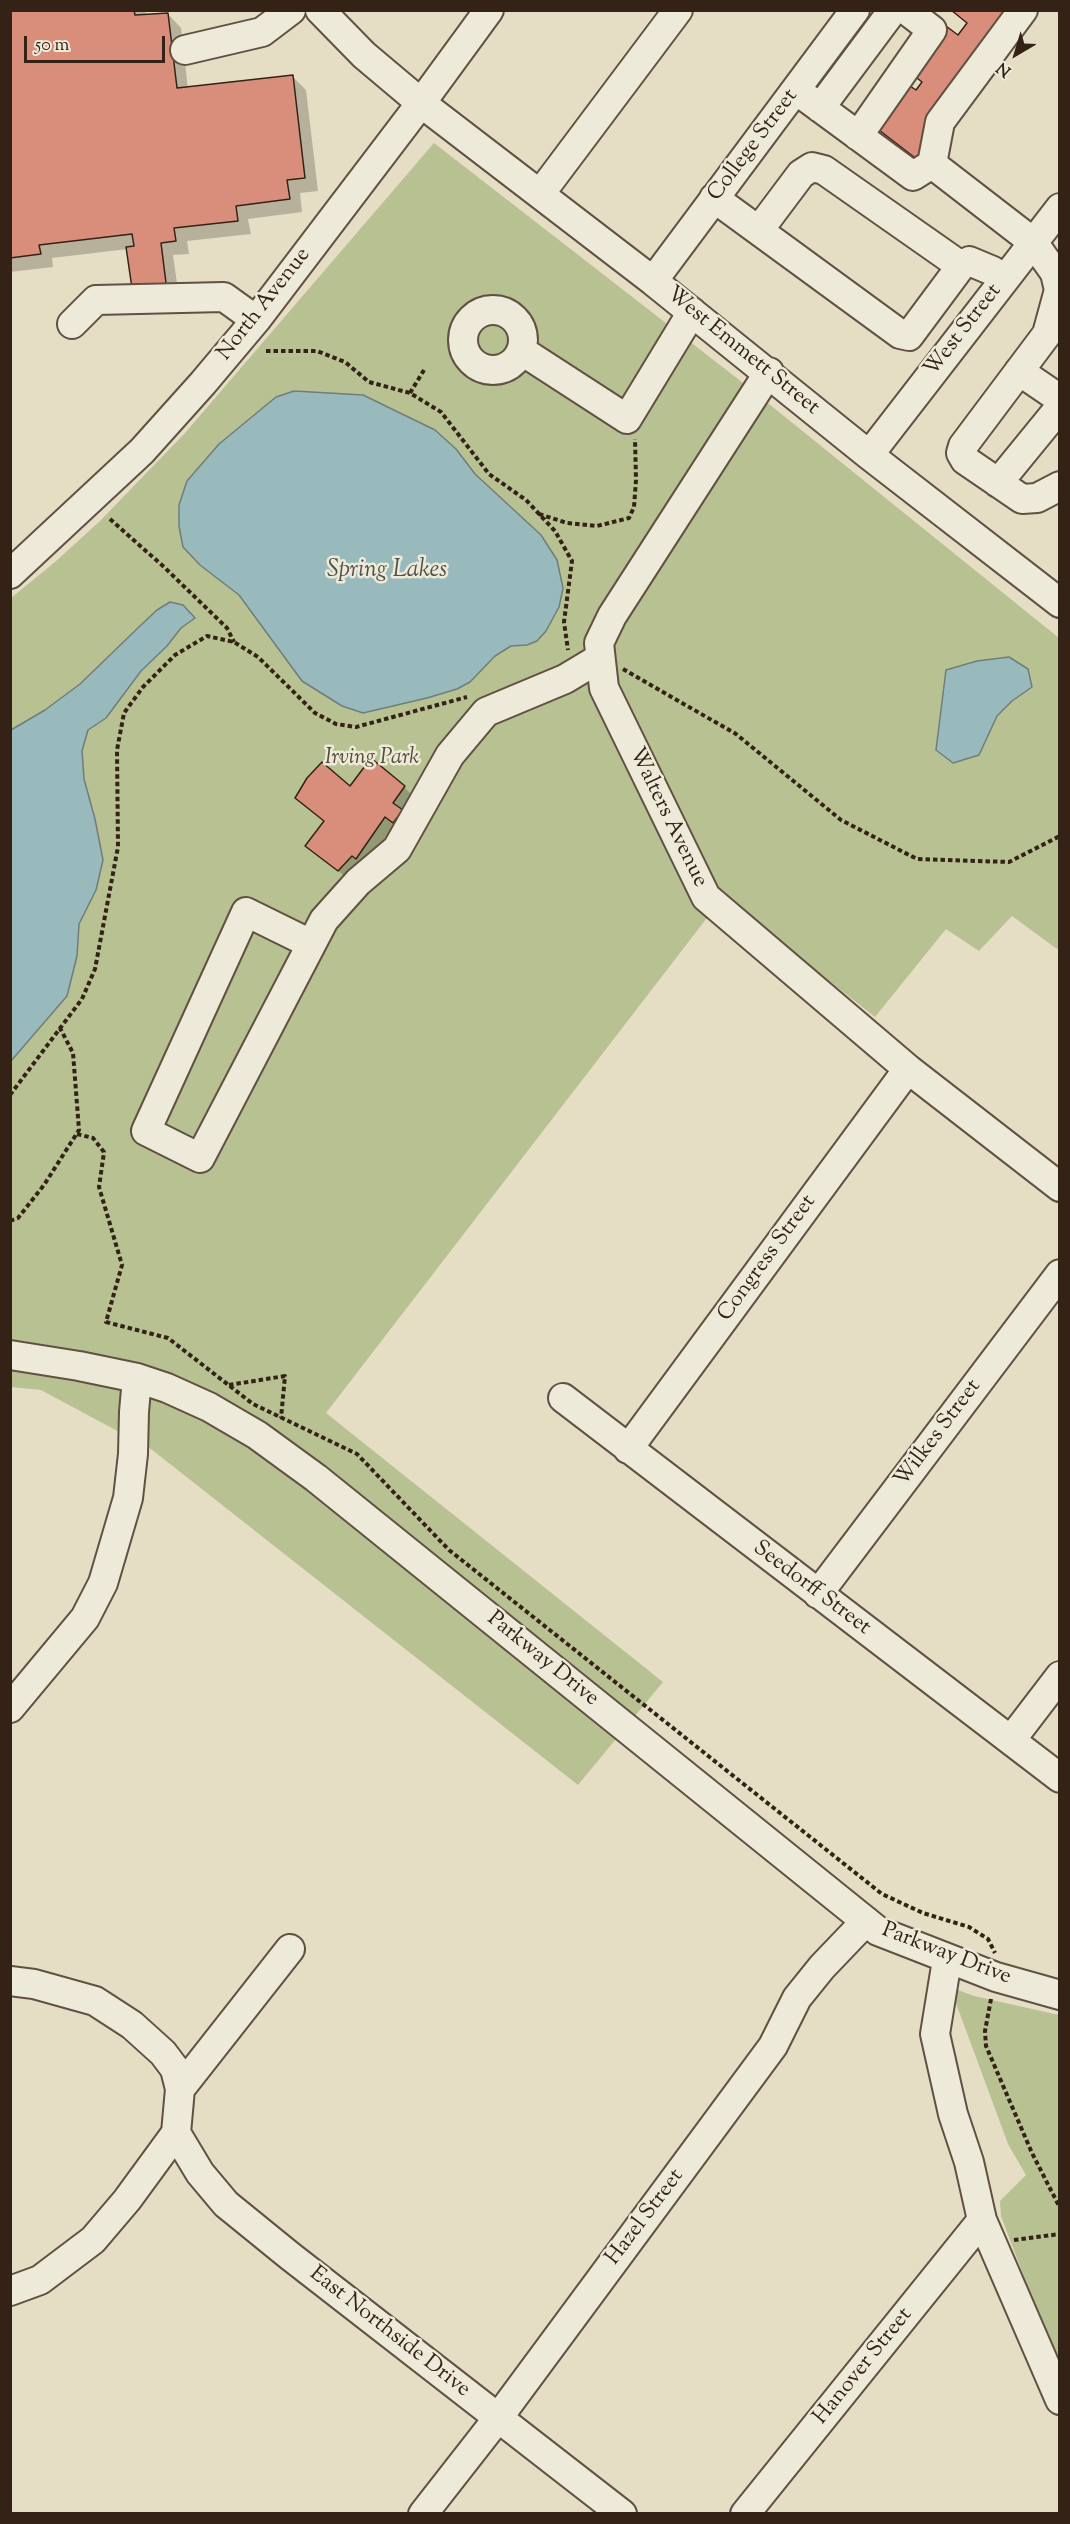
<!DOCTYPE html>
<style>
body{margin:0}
#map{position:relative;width:1070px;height:2524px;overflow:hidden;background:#e5dec4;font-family:"Sorts Mill Goudy",serif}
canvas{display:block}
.frame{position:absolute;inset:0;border:12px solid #342217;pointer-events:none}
.north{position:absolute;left:986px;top:24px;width:60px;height:60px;-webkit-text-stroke:4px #eeead9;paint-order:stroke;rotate:218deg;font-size:16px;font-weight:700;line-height:24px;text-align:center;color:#342217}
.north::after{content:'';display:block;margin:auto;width:21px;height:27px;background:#342217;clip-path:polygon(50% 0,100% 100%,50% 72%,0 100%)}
.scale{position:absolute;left:24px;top:36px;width:141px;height:27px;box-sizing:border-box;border:3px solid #342217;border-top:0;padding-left:8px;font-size:18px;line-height:21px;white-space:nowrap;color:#342217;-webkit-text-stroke:4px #eeead9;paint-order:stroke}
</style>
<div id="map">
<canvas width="1070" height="2524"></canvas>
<div class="frame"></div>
<div class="north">N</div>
<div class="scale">50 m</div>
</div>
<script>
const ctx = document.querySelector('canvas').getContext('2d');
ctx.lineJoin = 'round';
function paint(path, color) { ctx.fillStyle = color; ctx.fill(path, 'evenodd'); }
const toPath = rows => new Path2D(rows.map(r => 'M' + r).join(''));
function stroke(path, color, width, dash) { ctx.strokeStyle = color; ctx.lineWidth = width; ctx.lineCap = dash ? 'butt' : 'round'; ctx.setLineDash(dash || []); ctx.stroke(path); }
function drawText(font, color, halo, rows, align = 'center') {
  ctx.font = font + ' "Sorts Mill Goudy",serif'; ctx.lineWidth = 5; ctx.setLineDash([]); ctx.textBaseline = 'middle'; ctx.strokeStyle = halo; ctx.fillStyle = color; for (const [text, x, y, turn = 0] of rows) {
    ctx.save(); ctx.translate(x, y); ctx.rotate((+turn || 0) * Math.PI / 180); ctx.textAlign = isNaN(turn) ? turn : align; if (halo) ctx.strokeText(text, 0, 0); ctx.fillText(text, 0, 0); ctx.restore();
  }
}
paint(toPath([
 [434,143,738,379,1059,638,1059,946,1057,949,1012,916,979,951,946,929,875,1017,723,897,326,1413,663,1682,578,1785,151,1449,41,1390,11,1387,11,598,55,562,100,521,185,433],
 [950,1987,974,1996,1059,2015,1059,2360,1046,2335,1001,2216,1000,2201,1026,2175,1008,2144]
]), '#b7c192');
const water = toPath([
 [294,391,363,395,435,430,456,449,475,474,541,535,557,560,563,588,559,607,546,631,537,641,527,645,511,646,495,656,470,682,457,689,427,698,363,713,342,706,302,681,239,595,200,565,183,547,179,526,179,505,187,481,219,444,276,397,294,391],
 [170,602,183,605,195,618,181,628,167,646,141,671,106,718,88,730,82,751,84,779,95,819,103,860,96,890,79,924,77,956,67,996,11,1061,11,730,45,710,80,684,141,625,157,610,170,602],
 [1009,657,1028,669,1032,687,1012,701,997,716,979,755,953,763,936,750,946,670,977,661,1009,657]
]);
paint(water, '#99babc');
stroke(water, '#717d7a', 1.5);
paint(toPath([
 [10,10,145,10,146,16,168,14,181,28,188,89,292,76,306,90,318,191,300,193,302,212,248,219,251,234,187,241,189,254,173,255,180,304,128,249,52,258,53,267,10,272],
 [950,10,1029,10,933,142,928,167,877,127,916,92,968,24],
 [404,787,413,796,410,820,402,831,394,825,366,867,348,879,307,845,325,822,297,798,350,788]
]), '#0003');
const building = toPath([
 [10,10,134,10,135,15,168,13,177,88,293,75,305,178,287,180,290,199,236,206,238,221,174,228,176,241,161,243,167,291,133,295,126,247,134,246,132,234,39,245,41,254,10,258,10,10],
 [951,10,1016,10,918,160,875,127,907,84,916,90,922,82,907,70,942,23,958,35,967,23,951,10],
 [371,758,405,786,393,803,403,810,393,823,385,817,356,859,352,856,338,871,305,846,324,821,295,798,307,778,322,762,350,786,371,758]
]);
paint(building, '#d98e7c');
stroke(building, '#342217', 1.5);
const minor = toPath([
 [320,10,364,55,421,103,653,281,869,455,1060,603],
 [185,50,262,32,291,10],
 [796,90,913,176,932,164,1033,242,1055,273,1059,290,1047,334,963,446,961,453,965,460,1022,499,1037,498,1060,486],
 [820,108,893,10],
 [858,136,932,30,906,10],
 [932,164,940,122,1023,10],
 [540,194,678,10],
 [714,198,900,334,909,336,961,266,969,261,993,271,1004,280],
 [759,230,801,174,812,167,824,170,961,266],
 [653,281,855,10],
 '463 340a30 30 0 1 1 60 0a30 30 0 1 1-60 0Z',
 [72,324,96,300,224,297,256,320],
 [522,351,627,419,692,312],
 [1019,371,1060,399],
 [769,372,612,616,599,643,604,688,706,897,908,1069,1060,1187],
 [869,455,1060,208],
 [998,483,1060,407],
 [10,574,142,451,203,383,256,320,421,103,489,10],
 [311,944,246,912,146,1131,200,1158,324,920,358,882,397,849,450,755,486,712,565,679,600,658],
 [10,1355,79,1366,137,1378,167,1388,209,1407,257,1435,316,1478,878,1931,996,1977,1060,1995],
 [563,1398,1060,1778],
 [628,1449,908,1069],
 [818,1594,1060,1274],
 [10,1708,85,1618,103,1583,128,1498,133,1454,134,1412,137,1378],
 [1011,1740,1060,1676],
 [947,1960,935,2034,953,2114,969,2162,982,2220,1060,2400],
 [10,1981,34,1984,95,2001,132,2025,163,2053,175,2069,180,2089,176,2133,127,2200,93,2240,40,2280,10,2291],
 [180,2089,290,1949],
 [176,2133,200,2173,226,2204,290,2256,622,2514],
 [423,2514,498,2418,773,2046,797,1998,822,1967,866,1921],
 [745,2514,982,2220]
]);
stroke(minor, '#605142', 32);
stroke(toPath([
 [266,351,317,351,345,362,369,382,410,393,441,412,489,474,526,500,555,531,572,561,564,622,568,650],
 [410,393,424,370],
 [539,514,567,523,597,526,629,518,634,507,636,480,635,439],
 [110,519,164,567,227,628,234,642],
 [623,669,736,734,841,820,917,859,1009,862,1060,836],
 [10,1095,82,999,95,969,118,847,117,750,124,713,143,687,175,655,207,636,234,642,258,657,315,713,336,724,356,727,467,697],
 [77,1134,93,1138,104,1152,99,1187,122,1265,106,1322,168,1338,253,1404,357,1454,449,1550,882,1894,923,1913,969,1927,988,1939,995,1953],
 [10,1221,18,1218,44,1185,79,1130,73,1053,60,1028],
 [229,1385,285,1376,281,1418],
 [991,1999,985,2031,986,2046,1032,2153,1060,2208],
 [1014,2240,1060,2234]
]), '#342217', 4, [4.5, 3]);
stroke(minor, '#eeead9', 28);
drawText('22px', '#342217', '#eeead9', [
 ["College Street",754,146,-53],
 ["North Avenue",265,305,-52],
 ["West Street",964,331,-52],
 ["West Emmett Street",742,352,39],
 ["Walters Avenue",667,818,64],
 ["Congress Street",768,1259,-54],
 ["Wilkes Street",939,1434,-53],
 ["Seedorff Street",811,1589,37],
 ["Parkway Drive",542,1660,39],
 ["Parkway Drive",946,1955,21],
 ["Hazel Street",646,2218,-53],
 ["East Northside Drive",389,2333,38],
 ["Hanover Street",864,2367,-51]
]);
drawText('italic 22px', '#554a36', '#eeead9', [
 ["Irving Park",372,759]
]);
drawText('italic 24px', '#525049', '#eeead9', [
 ["Spring Lakes",387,572]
]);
</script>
